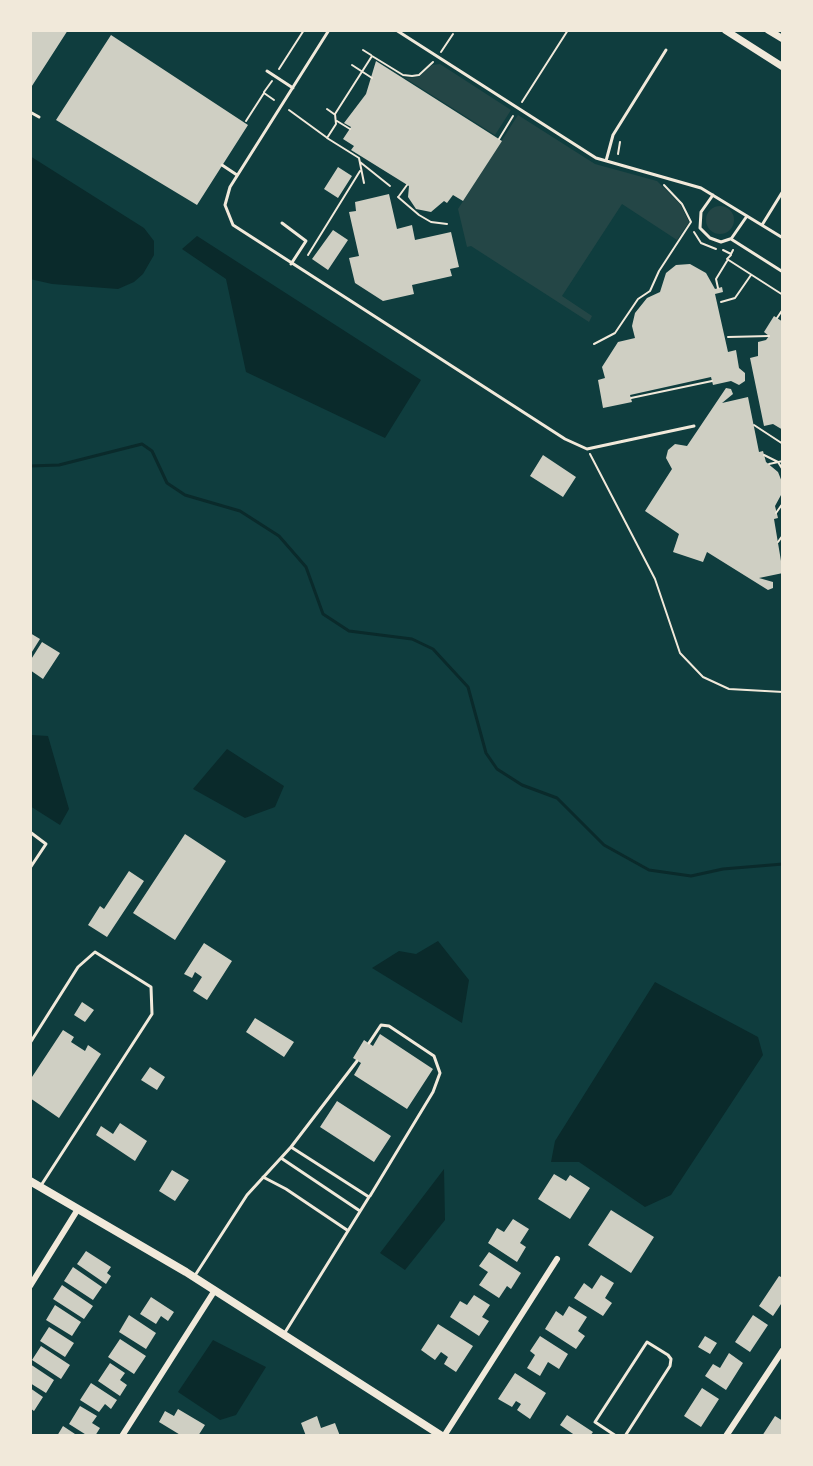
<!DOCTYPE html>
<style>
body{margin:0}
#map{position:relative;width:813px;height:1466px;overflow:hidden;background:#0f3d3e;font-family:Quicksand,sans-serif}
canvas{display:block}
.frame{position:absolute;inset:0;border:32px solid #f1e9da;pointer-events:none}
</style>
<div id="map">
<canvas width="813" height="1466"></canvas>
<div class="frame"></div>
</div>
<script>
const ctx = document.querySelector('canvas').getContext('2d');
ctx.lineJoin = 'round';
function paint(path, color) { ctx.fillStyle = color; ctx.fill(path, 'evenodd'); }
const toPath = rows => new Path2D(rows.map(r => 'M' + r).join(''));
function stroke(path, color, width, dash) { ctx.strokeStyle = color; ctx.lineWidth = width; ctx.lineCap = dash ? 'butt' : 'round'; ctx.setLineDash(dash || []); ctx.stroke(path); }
paint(toPath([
 [440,64,511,110,495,135,405,78,419,77,432,65],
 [518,115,595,164,657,181,680,204,689,222,677,240,622,204,562,296,592,316,589,322,471,246,467,247,458,209],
 '706 220a14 14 0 1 1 28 0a14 14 0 1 1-28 0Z'
]), '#244646');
paint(toPath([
 [30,156,144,228,154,241,154,255,143,274,134,282,118,289,52,284,30,279],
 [197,236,421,380,385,438,246,372,226,279,182,249],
 [32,735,48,736,69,809,60,825,30,806,30,739],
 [227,749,284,786,275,807,245,818,193,789],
 [438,941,469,980,462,1023,372,968,399,951,416,954],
 [655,982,758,1037,763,1055,671,1195,645,1207,579,1162,551,1162,555,1141],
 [444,1169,445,1220,405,1270,380,1253],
 [213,1340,266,1367,236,1415,220,1420,178,1392]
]), '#0a2a2b');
stroke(toPath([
 [30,466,59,465,142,444,152,451,167,483,185,495,240,511,279,536,306,567,323,614,349,631,412,639,433,649,468,687,486,753,497,769,522,785,557,798,604,845,649,870,691,876,723,869,783,864]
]), '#0a2a2b', 3);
paint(toPath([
 [30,30,68,30,30,89],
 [111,35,248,125,197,205,56,120],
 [376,61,502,141,463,201,453,195,447,203,444,201,431,212,416,209,408,197,409,186,351,150,354,146,343,139,351,127,344,123,366,94],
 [338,167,352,176,338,198,324,189],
 [389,194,397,229,412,225,415,240,451,232,459,267,450,269,452,276,412,285,414,294,383,301,355,283,349,258,359,256,349,212,356,211,355,202],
 [333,230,348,240,328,270,312,259],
 [690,264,706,273,715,289,722,287,723,292,715,294,728,352,736,350,739,368,745,373,745,381,739,385,731,381,713,385,711,377,630,395,632,402,603,408,598,380,605,378,602,367,618,342,635,338,632,326,635,313,647,298,660,292,666,273,676,265],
 [774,316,783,322,783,430,773,424,764,426,750,358,758,356,758,342,766,340,769,336,764,332],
 [726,388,731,389,733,394,722,403,748,397,759,452,763,451,766,462,778,472,782,482,781,495,775,506,778,518,774,519,783,573,759,578,773,582,773,588,768,590,707,552,703,562,673,552,679,534,645,511,672,469,666,458,668,450,675,444,687,446],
 [543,455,576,477,563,497,530,476],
 [30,633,40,639,30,655],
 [42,642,60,653,43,679,30,670,30,661],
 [185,834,226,861,175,940,133,913],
 [129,871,144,881,107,937,88,925,100,906,104,909],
 [204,943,232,961,207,1000,193,991,202,977,195,972,192,978,184,974],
 [82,1002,94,1010,85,1022,74,1015],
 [255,1018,294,1042,284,1057,246,1032],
 [63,1030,74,1037,71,1042,85,1051,88,1045,101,1054,59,1118,30,1098,30,1080],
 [380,1034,433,1069,407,1109,354,1075,361,1063,353,1058,364,1040,373,1046],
 [150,1067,165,1077,157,1090,141,1080],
 [337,1101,391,1136,374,1162,320,1127],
 [120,1123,147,1141,135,1161,96,1135,101,1126,113,1134],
 [172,1170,189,1180,175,1201,159,1191],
 [554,1174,566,1181,570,1175,590,1188,570,1219,538,1199],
 [611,1210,654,1237,631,1273,588,1245],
 [513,1219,529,1229,520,1243,526,1247,517,1262,488,1243,497,1228,504,1232],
 [86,1251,111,1267,107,1273,111,1276,106,1284,77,1264],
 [489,1252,521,1273,511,1289,507,1286,499,1298,479,1285,488,1272,479,1266],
 [73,1267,102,1287,93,1300,64,1281],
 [601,1275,614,1283,605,1298,612,1303,603,1316,574,1298,584,1283,592,1289],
 [779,1276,783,1278,783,1301,773,1316,759,1306],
 [62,1285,93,1306,84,1319,53,1299],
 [474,1295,490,1305,482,1317,489,1321,479,1336,450,1317,460,1301,467,1305],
 [151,1297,174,1312,168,1321,161,1316,156,1324,140,1314],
 [55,1305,81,1322,72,1336,46,1320],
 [569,1306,587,1317,578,1331,585,1336,576,1349,545,1329,556,1311,563,1316],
 [129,1315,156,1333,146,1349,119,1332],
 [753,1315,768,1325,750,1352,735,1342],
 [438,1324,473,1346,456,1372,444,1364,448,1357,441,1352,435,1360,421,1350],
 [49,1327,74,1343,65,1357,40,1341],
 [540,1336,568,1354,559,1369,548,1362,540,1376,527,1368,535,1355,530,1351],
 [705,1336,717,1343,710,1354,698,1347],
 [120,1339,146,1356,134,1374,108,1357],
 [41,1346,70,1365,61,1379,32,1360],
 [729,1353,743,1363,726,1390,705,1376,713,1364,720,1368],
 [110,1363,125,1373,120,1380,127,1385,120,1396,98,1381],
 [30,1364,54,1380,46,1393,30,1383],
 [515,1373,546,1393,530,1419,517,1410,521,1404,516,1401,512,1407,498,1399],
 [91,1383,117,1400,111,1409,105,1404,99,1412,80,1400],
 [30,1388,43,1397,34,1411,30,1408],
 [702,1388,719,1399,701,1427,684,1416],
 [80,1406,97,1416,92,1423,100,1428,95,1436,88,1436,69,1424],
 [178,1409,205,1425,198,1436,182,1436,159,1422,165,1411,174,1416],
 [567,1415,593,1432,590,1436,576,1436,560,1425],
 [317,1416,321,1428,335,1423,340,1436,306,1436,301,1423],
 [775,1416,783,1421,783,1436,762,1436],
 [63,1426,78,1436,57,1436]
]), '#cfcfc3');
stroke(toPath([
 [363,50,371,55],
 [441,52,453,34],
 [352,65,372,78],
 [279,69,304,30],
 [264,92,272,81],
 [522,102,568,30],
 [327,109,334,114],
 [289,110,326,137],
 [246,121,264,93,274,100],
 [337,121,350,129],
 [499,139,513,116],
 [618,154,620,142],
 [360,162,390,186],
 [364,183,359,158,327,138,336,124,335,114,372,56,403,75,412,76,419,75,433,62],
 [399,196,407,185],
 [398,197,419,215,431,222,447,224],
 [694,232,701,243,716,249],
 [723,250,731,254,733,250],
 [308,255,360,171],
 [731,255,727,259,783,295],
 [718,288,716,279,727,261],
 [721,302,735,298,751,275],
 [777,318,783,309],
 [728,337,769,336],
 [594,344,615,333,638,299,650,291,659,271,691,222,682,204,664,185],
 [631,398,712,381],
 [754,425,783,444],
 [590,454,655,579,680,653,703,677,729,689,783,692],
 [764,455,778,462,783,470],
 [769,464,783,461],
 [776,513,783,503],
 [778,542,783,535]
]), '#f1e9da', 2);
stroke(toPath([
 [329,30,230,187,225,205,233,225,565,439,587,449,694,426],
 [396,30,596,158,701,188,783,238],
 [267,71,293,88],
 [30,112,39,117],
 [606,161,613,135,666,50],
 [222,165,237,175],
 [713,195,701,212,700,228,710,238,721,242,730,239],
 [747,216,731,239,783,272],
 [282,223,306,241,291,264],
 [762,225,783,191],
 [30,832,46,844,30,868],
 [30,1043,78,967,95,952,151,987,152,1014,40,1187],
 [369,1043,381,1025,389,1026,434,1056,440,1073,433,1092,370,1196],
 [291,1147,357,1061],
 [281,1158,360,1211],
 [263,1177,286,1189,347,1230],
 [194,1277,247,1195,291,1147,369,1197,284,1334],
 [616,1436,595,1422,647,1342,668,1355,671,1359,670,1366,625,1436]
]), '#f1e9da', 3);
stroke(toPath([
 [30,1286,78,1209],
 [122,1436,215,1290],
 [444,1436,557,1259],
 [726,1436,783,1350]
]), '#f1e9da', 6);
stroke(toPath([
 [725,30,783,67],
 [768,30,783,39]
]), '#f1e9da', 7);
stroke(toPath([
 [30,1181,186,1272,442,1436]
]), '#f1e9da', 8);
</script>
